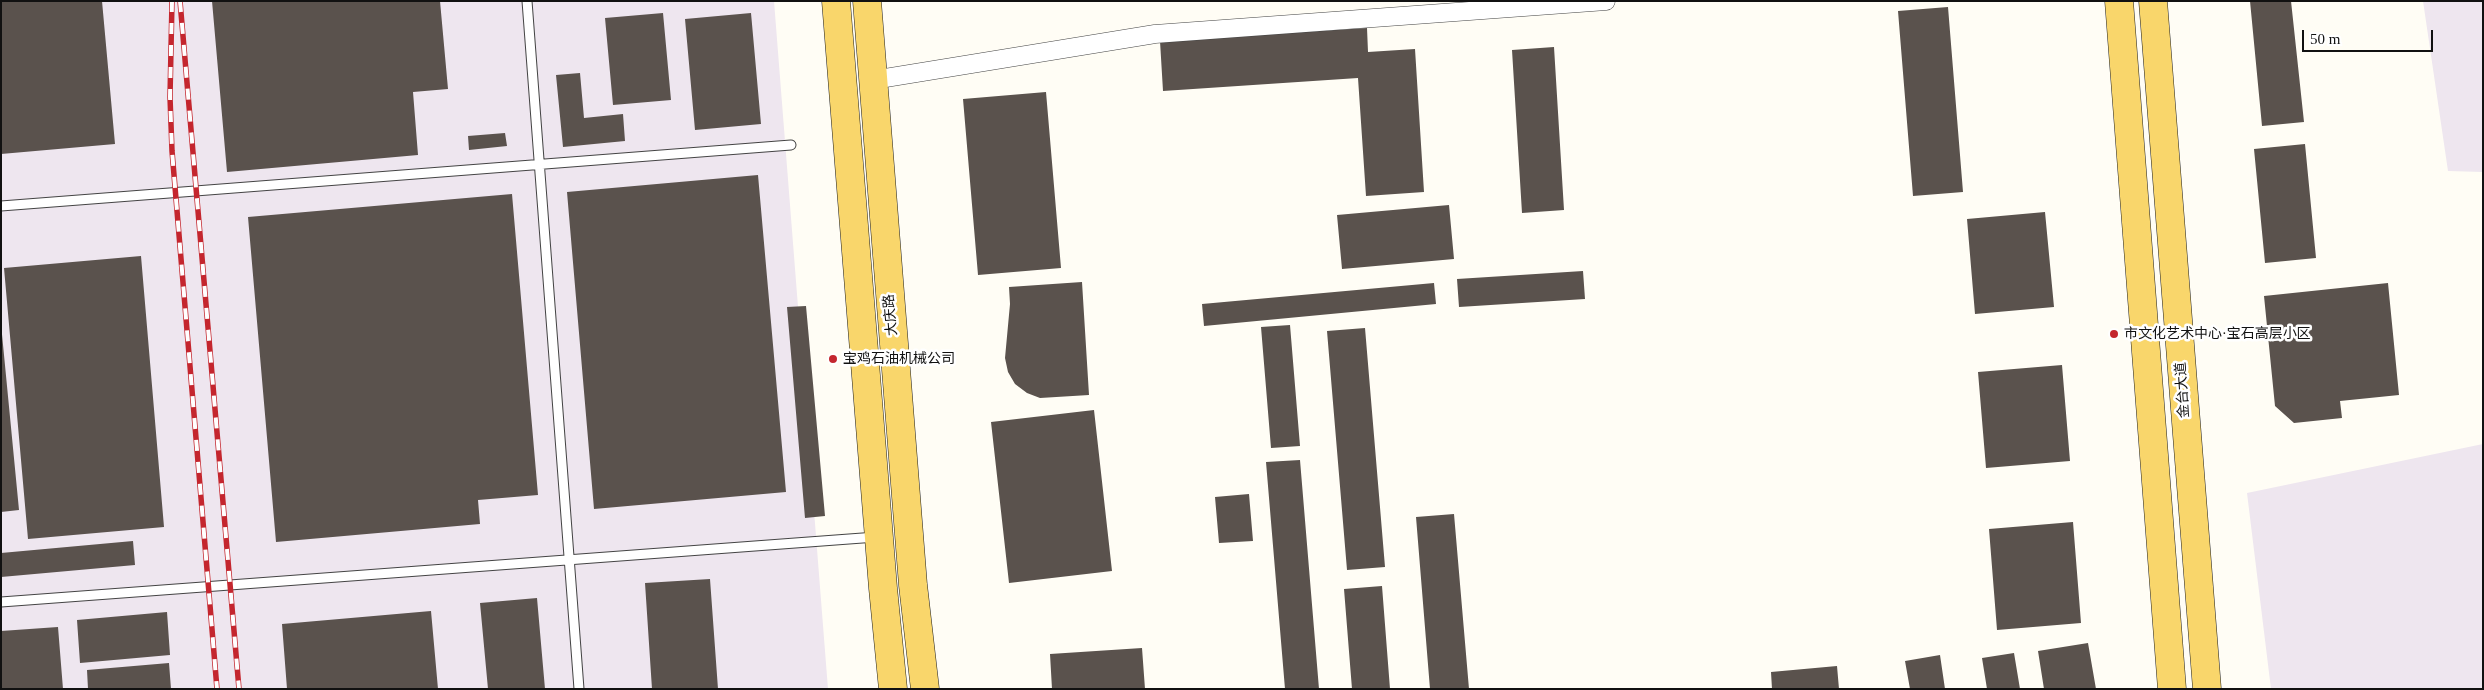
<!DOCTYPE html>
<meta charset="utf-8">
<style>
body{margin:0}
#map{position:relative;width:2484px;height:690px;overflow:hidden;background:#fffdf5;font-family:"Times New Roman",serif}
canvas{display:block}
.frame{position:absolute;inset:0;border:2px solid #111;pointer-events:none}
.scale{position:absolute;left:2302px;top:30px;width:131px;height:22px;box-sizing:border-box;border:2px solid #111;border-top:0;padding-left:6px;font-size:15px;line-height:18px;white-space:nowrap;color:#111;-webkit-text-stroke:4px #fff;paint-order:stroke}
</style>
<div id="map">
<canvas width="2484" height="690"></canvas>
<div class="frame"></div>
<div class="scale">50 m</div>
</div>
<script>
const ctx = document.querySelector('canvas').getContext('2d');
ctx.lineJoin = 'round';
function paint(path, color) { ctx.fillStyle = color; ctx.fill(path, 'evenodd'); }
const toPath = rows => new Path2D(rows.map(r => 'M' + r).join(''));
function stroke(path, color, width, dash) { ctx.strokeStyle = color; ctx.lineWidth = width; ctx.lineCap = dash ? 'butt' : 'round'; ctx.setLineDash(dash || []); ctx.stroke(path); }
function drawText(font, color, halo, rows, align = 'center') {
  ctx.font = font + ' "Times New Roman","Noto Sans SC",serif'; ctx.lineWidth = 5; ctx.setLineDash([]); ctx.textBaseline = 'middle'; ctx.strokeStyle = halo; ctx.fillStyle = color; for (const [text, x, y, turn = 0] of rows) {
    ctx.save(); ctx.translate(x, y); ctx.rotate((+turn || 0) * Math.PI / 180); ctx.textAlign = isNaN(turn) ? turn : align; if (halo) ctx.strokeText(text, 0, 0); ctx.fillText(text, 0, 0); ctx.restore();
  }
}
paint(toPath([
 [1,1,774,1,828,689,1,689],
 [2423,1,2483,1,2483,172,2448,171],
 [2483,444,2483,689,2271,689,2247,493]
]), '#eee6ef');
paint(toPath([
 [1,1,102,1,115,144,1,154],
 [212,1,440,1,448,89,413,92,418,155,227,172],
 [2250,1,2291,1,2304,122,2262,126],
 [1948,7,1963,192,1913,196,1898,11],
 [663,13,671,100,613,105,605,18],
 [751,13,761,124,695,130,685,19],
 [1367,28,1368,52,1415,49,1424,192,1366,196,1358,78,1163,91,1160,41],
 [1554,47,1564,210,1522,213,1512,50],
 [580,73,584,118,623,114,625,141,563,147,556,75],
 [1046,92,1061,268,978,275,963,99],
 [505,133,507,146,469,150,468,136],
 [2305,144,2316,258,2265,263,2254,149],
 [758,175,786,492,594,509,567,192],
 [512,194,538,495,478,500,480,524,276,542,248,217],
 [1449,205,1454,259,1342,269,1337,215],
 [2045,212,2054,307,1975,314,1967,219],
 [141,256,164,527,28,539,4,268],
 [1583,271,1585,299,1459,307,1457,279],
 [1082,282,1089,395,1040,398,1027,393,1015,384,1008,372,1005,358,1010,304,1009,287],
 [1434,283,1436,304,1204,326,1202,304],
 [2388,283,2399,395,2340,401,2342,418,2294,423,2275,406,2264,296],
 [806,306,825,516,805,518,787,307],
 [1,324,19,510,1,512],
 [1290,325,1300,446,1271,448,1261,327],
 [1365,328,1385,567,1347,570,1327,331],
 [2062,365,2070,461,1986,468,1978,372],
 [1094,410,1112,571,1009,583,991,422],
 [1300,460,1319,689,1285,689,1266,462],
 [1249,494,1253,541,1219,543,1215,497],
 [1454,514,1469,689,1430,689,1416,517],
 [2073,522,2081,623,1997,630,1989,529],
 [133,541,135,565,1,577,1,553],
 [710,579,718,689,652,689,645,583],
 [1382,586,1390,689,1352,689,1344,589],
 [537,598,545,689,488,689,480,603],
 [431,611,438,689,287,689,282,624],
 [167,612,170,655,80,663,77,620],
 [58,627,63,689,1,689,1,631],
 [2088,643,2096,689,2044,689,2038,651],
 [1142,648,1145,689,1052,689,1050,654],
 [2014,653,2020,689,1987,689,1982,658],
 [1940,655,1945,689,1910,689,1905,661],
 [169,663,171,689,88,689,87,670],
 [1837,666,1839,689,1772,689,1771,672]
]), '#5a524d');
const service = toPath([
 [527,1,579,689],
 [1,206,791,145],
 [1,602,876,537]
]);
const minor = toPath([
 [873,80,1155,34,1606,1]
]);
const primary = toPath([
 [836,1,883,588,893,689],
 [867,1,913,585,925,689],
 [2119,1,2172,689],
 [2153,1,2207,689]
]);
stroke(service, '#444', 11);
stroke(minor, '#444', 19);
stroke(primary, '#222', 29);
stroke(service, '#fff', 9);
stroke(minor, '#fff', 18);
stroke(primary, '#f9d66b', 28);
const rail = toPath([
 [172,1,170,97,172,151,217,689],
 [180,1,239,689]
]);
stroke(rail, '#c4262e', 5.5);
stroke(rail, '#fff', 4, [11]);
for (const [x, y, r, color] of [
 [2114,334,5,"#c4262e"],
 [833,359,5,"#c4262e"]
]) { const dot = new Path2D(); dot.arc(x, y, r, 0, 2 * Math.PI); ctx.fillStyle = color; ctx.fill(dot); stroke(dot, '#fff', 2); }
drawText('14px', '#111', '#fff', [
 ["大庆路",891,315,-95],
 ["金台大道",2183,390,-94]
]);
drawText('14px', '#111', '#fff', [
 ["市文化艺术中心·宝石高层小区",2124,334],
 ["宝鸡石油机械公司",843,359]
], 'left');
</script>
